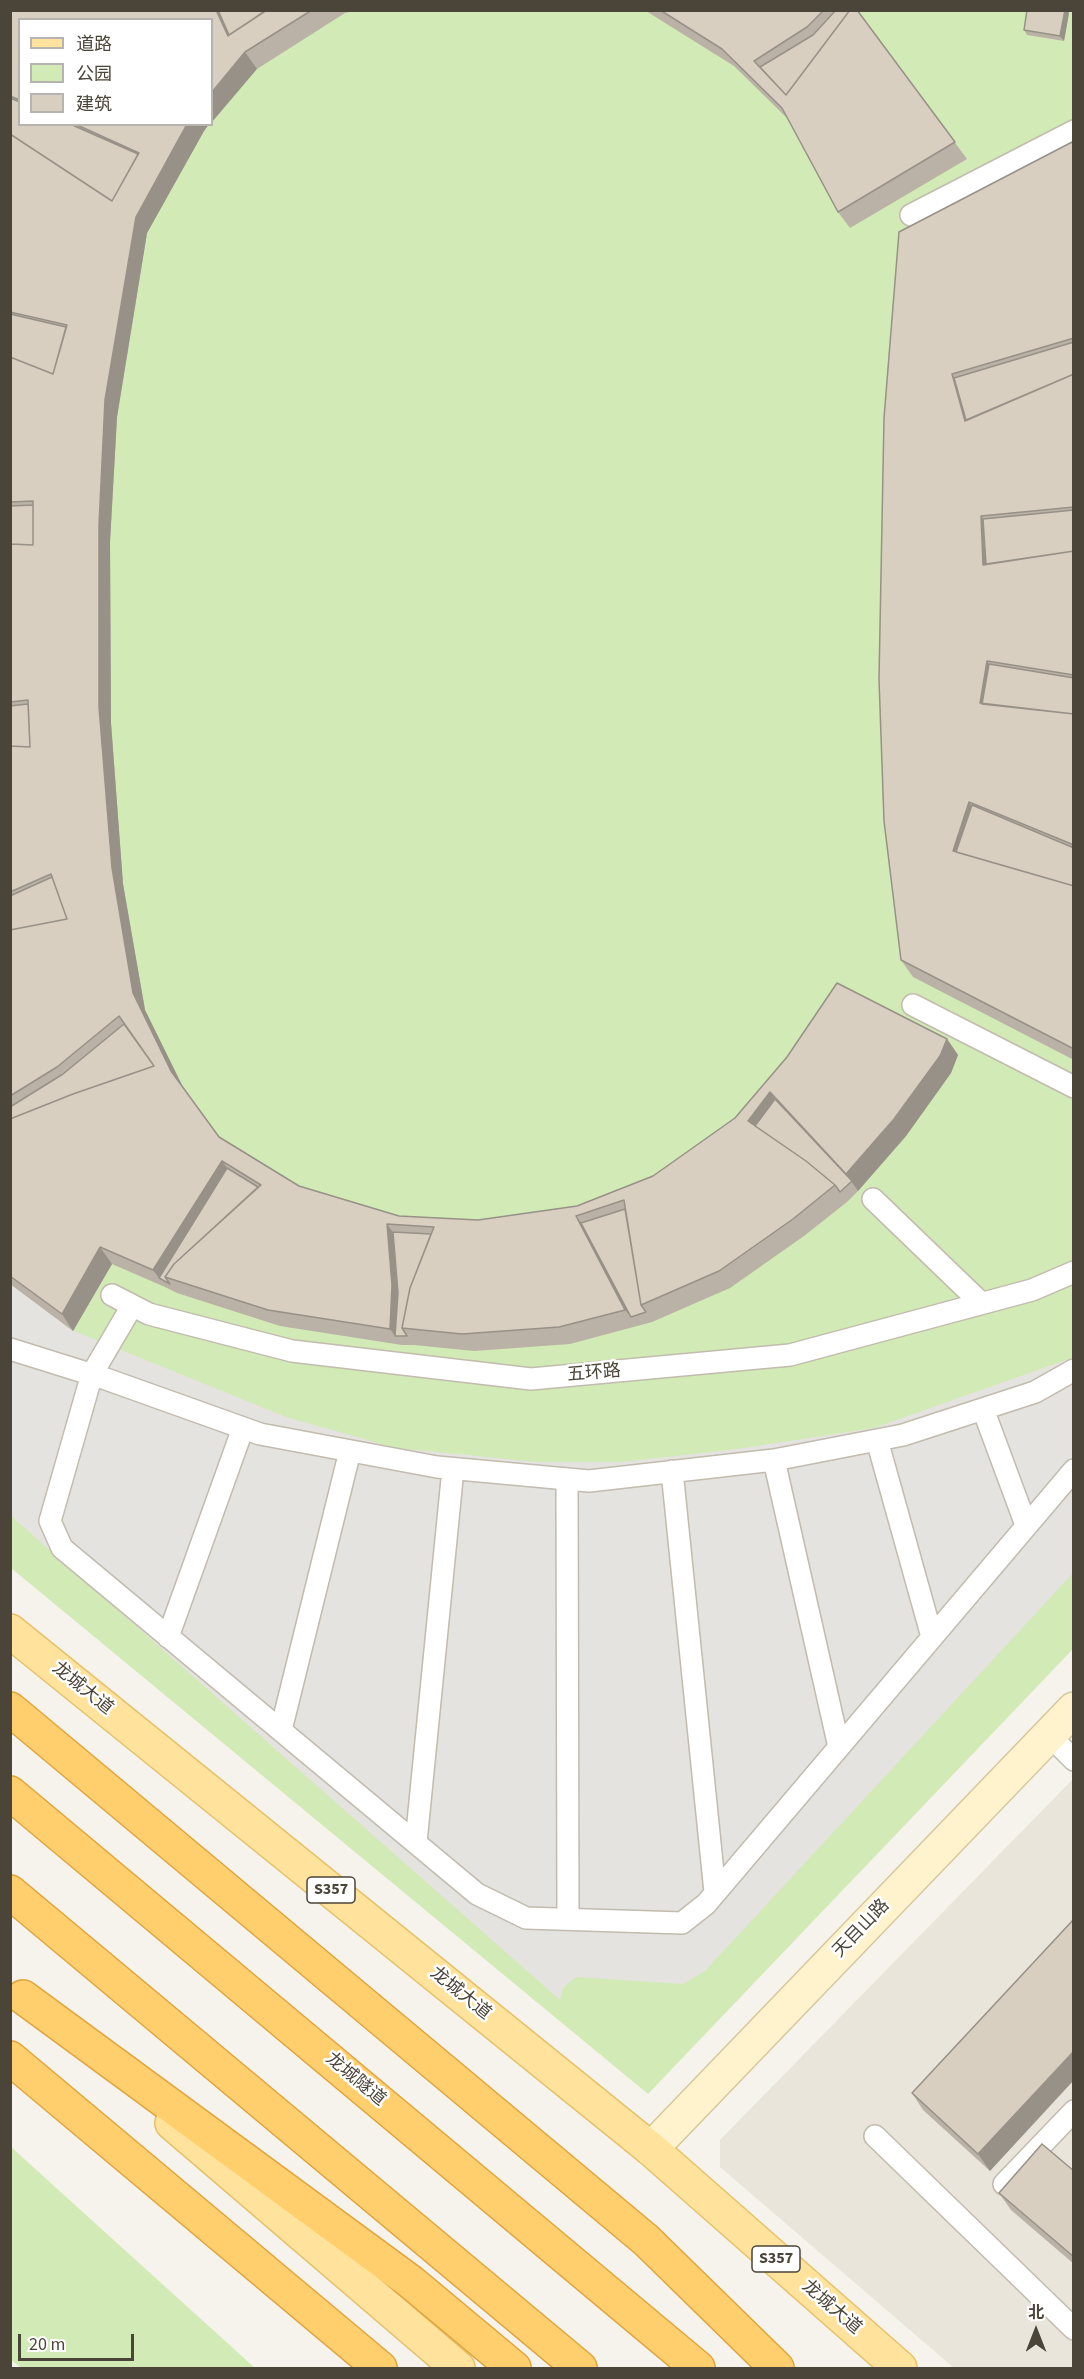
<!DOCTYPE html>
<meta charset="utf-8">
<style>
body{margin:0}
#map{position:relative;width:1084px;height:2379px;overflow:hidden;background:#f6f3ec;font-family:"Source Sans 3","Noto Sans SC",sans-serif}
canvas{display:block}
.frame{position:absolute;inset:0;border:12px solid #4b4439;pointer-events:none}
.legend{position:absolute;left:18px;top:18px;width:195px;height:108px;box-sizing:border-box;background:#fff;border:2px solid #b7b4b0;margin:0;padding:8px 10px;list-style:none;font-size:18px;color:#4b4439}
.legend li{display:flex;align-items:center;gap:12px;height:30px}
.legend b{width:30px;border:2px solid #b7b4b0}
.north{position:absolute;left:1006px;top:2301px;width:60px;height:60px;-webkit-text-stroke:4px #fff;paint-order:stroke;rotate:0deg;font-size:16px;font-weight:700;line-height:24px;text-align:center;color:#4b4439}
.north::after{content:'';display:block;margin:auto;width:21px;height:27px;background:#4b4439;clip-path:polygon(50% 0,100% 100%,50% 72%,0 100%)}
.scale{position:absolute;left:18px;top:2334px;width:116px;height:27px;box-sizing:border-box;border:3px solid #4b4439;border-top:0;padding-left:8px;font-size:18px;line-height:21px;white-space:nowrap;color:#4b4439;-webkit-text-stroke:4px #fff;paint-order:stroke}
</style>
<div id="map">
<canvas width="1084" height="2379"></canvas>
<div class="frame"></div>
<ul class="legend">
<li><b style="height:8px;background:#ffe39c"></b>道路</li>
<li><b style="height:16px;background:#d2eab5"></b>公园</li>
<li><b style="height:16px;background:#d8cfc1"></b>建筑</li>
</ul>
<div class="north">北</div>
<div class="scale">20 m</div>
</div>
<script>
const ctx = document.querySelector('canvas').getContext('2d');
ctx.lineJoin = 'round';
function paint(path, color) { ctx.fillStyle = color; ctx.fill(path, 'evenodd'); }
const toPath = rows => new Path2D(rows.map(r => 'M' + r).join(''));
function stroke(path, color, width, dash) { ctx.strokeStyle = color; ctx.lineWidth = width; ctx.lineCap = dash ? 'butt' : 'round'; ctx.setLineDash(dash || []); ctx.stroke(path); }
function drawText(font, color, halo, rows, align = 'center') {
  ctx.font = font + ' "Source Sans 3","Noto Sans SC",sans-serif'; ctx.lineWidth = 5; ctx.setLineDash([]); ctx.textBaseline = 'middle'; ctx.strokeStyle = halo; ctx.fillStyle = color; for (const [text, x, y, turn = 0] of rows) {
    ctx.save(); ctx.translate(x, y); ctx.rotate((+turn || 0) * Math.PI / 180); ctx.textAlign = isNaN(turn) ? turn : align; if (halo) ctx.strokeText(text, 0, 0); ctx.fillText(text, 0, 0); ctx.restore();
  }
}
paint(toPath([
 [1073,1779,1073,2368,954,2368,720,2167,720,2140]
]), '#eae5da');
paint(toPath([
 [10,11,1073,11,1073,1649,648,2094,11,1568],
 [20,20,212,20,212,124,20,124],
 [10,2147,11,2147,255,2368,21,2368,10,2359]
]), '#d2eab5');
paint(toPath([
 [11,1284,74,1331,286,1417,396,1448,537,1462,622,1462,737,1449,874,1428,1066,1360,1073,1362,1073,1573,705,1971,683,1984,576,1977,564,1987,560,2000,11,1516]
]), '#e5e3e0');
const lane = toPath([
 [911,215,1074,131],
 [913,1005,1074,1087],
 [873,1199,981,1303],
 [112,1295,149,1314,292,1351,531,1379,790,1355,1032,1290,1074,1272],
 [132,1306,92,1374,50,1521,62,1548,477,1894,526,1918,682,1923,706,1904,1074,1470],
 [10,1349,106,1379,260,1434,437,1467,589,1481,774,1460,903,1435,1035,1392,1074,1370],
 [983,1409,1026,1525],
 [877,1440,932,1637],
 [774,1460,839,1747],
 [672,1471,715,1892],
 [567,1479,568,1919],
 [168,1637,243,1428],
 [281,1730,350,1451],
 [1049,1735,1074,1760],
 [416,1842,453,1469],
 [875,2136,1074,2329],
 [1004,2184,1074,2111]
]);
const secondary = toPath([
 [651,2149,1074,1709]
]);
const primary = toPath([
 [10,1631,651,2149,900,2368],
 [172,2123,458,2368]
]);
const highway = toPath([
 [10,1709,646,2240,777,2368],
 [10,1793,698,2368],
 [10,1892,580,2368],
 [23,1997,411,2282,514,2368],
 [10,2058,380,2368]
]);
stroke(lane, '#c2bbae', 24);
stroke(secondary, '#d6c79b', 36);
stroke(primary, '#e6c16a', 36);
stroke(highway, '#e0a43c', 36);
stroke(lane, '#fff', 21);
stroke(secondary, '#fff3cd', 33);
stroke(primary, '#ffe39c', 33);
stroke(highway, '#ffcf6e', 33);
paint(toPath([
 [10,10,357,10,345,13,257,69,20,20,20,124,209,124,204,131,147,233,117,417,110,542,111,723,123,884,145,1010,182,1086,219,1137,299,1186,399,1216,478,1220,577,1206,653,1176,735,1118,787,1057,947,1039,958,1055,951,1073,906,1136,858,1191,847,1202,804,1236,730,1288,652,1322,570,1344,474,1351,414,1345,402,1345,280,1326,177,1293,165,1287,112,1264,73,1331,10,1284],
 [643,10,857,10,967,159,850,228,838,212,788,119,734,66,646,11],
 [1027,10,1067,10,1069,13,1064,41,1027,35,1024,30],
 [1074,141,1074,1060,913,977,901,960,884,418],
 [1074,1919,990,2171,923,2110,912,2093],
 [1074,2171,1074,2264,1011,2210,999,2193]
]), '#bab2a6');
paint(toPath([
 [216,10,220,10,235,42,228,36],
 [1065,10,1067,10,1069,13,1064,41,1060,36],
 [245,52,257,69,212,122,212,92],
 [187,124,209,124,204,131,147,233,117,417,110,542,111,723,123,884,145,1010,183,1087,171,1071,133,993,112,868,99,707,99,525,105,400,136,217],
 [952,374,963,391,972,422,965,421],
 [981,516,992,533,994,567,983,565],
 [987,661,998,678,993,708,980,703],
 [969,802,981,818,968,858,953,851],
 [947,1039,958,1055,951,1073,906,1136,858,1191,846,1174],
 [770,1092,782,1109,762,1134,748,1121],
 [222,1161,234,1177,159,1278,153,1270],
 [576,1216,588,1232,631,1317,625,1310],
 [387,1224,399,1241,404,1302,395,1336,390,1329],
 [100,1247,112,1264,73,1331,62,1314],
 [1074,2051,1074,2080,990,2171,978,2154]
]), '#979187');
const building = toPath([
 [10,10,216,10,228,36,266,10,312,10,245,52,212,92,212,20,20,20,20,100,10,96,10,10],
 [218,10,263,10,264,12,229,35,218,10],
 [660,10,824,10,807,27,754,61,786,95,850,10,857,10,955,142,838,212,782,108,722,49,660,10],
 [836,10,850,10,786,95,760,67,813,35,836,10],
 [1027,10,1065,10,1060,36,1024,30,1027,10],
 [10,98,20,102,20,124,70,124,138,154,112,201,10,134,10,98],
 [75,124,187,124,136,217,105,400,99,525,99,707,112,868,133,993,171,1071,219,1137,299,1186,399,1216,478,1220,577,1206,653,1176,735,1118,787,1057,837,983,947,1039,940,1056,894,1119,846,1174,770,1092,748,1121,806,1161,835,1185,793,1219,719,1271,641,1305,624,1200,576,1216,625,1310,559,1327,462,1334,402,1328,410,1288,434,1227,387,1224,392,1285,390,1329,268,1310,165,1277,174,1264,261,1185,222,1161,153,1270,100,1247,62,1314,10,1276,10,1119,73,1094,154,1066,119,1016,57,1067,10,1096,10,930,67,919,51,874,10,892,10,746,30,747,28,700,10,702,10,544,33,545,33,501,10,502,10,357,53,374,67,325,10,312,10,134,112,201,139,153,75,124],
 [1074,141,1074,338,952,374,965,421,1074,374,1074,507,981,516,983,565,1074,551,1074,675,987,661,980,703,1074,714,1074,845,969,802,953,851,1074,886,1074,1049,901,960,884,821,879,679,884,418,899,232,1074,141],
 [10,314,66,327,53,374,10,357,10,314],
 [1074,342,1074,374,966,420,954,378,1074,342],
 [33,505,33,545,10,544,10,506,33,505],
 [1074,510,1074,551,986,564,983,519,1074,510],
 [989,664,1074,678,1074,714,982,704,989,664],
 [28,704,30,747,10,746,10,706,28,704],
 [972,805,1074,848,1074,886,956,852,972,805],
 [52,877,67,919,10,930,10,896,52,877],
 [124,1024,154,1066,73,1094,10,1119,10,1107,63,1074,124,1024],
 [775,1099,852,1181,840,1192,835,1185,806,1161,755,1126,775,1099],
 [227,1168,258,1187,174,1264,165,1277,170,1284,159,1278,227,1168],
 [625,1209,641,1305,646,1312,631,1317,581,1223,625,1209],
 [393,1232,431,1234,410,1288,402,1328,407,1336,395,1336,398,1293,393,1232],
 [1074,1919,1074,2051,978,2154,912,2093,1074,1919],
 [1042,2144,1074,2171,1074,2257,999,2193,1042,2144]
]);
paint(building, '#d8cfc1');
stroke(building, '#979187', 1.5);
for (const [x, y, w] of [
 [331,1890,48],
 [776,2259,48]
]) { const box = new Path2D(); box.roundRect(x - w / 2, y - 13, w, 26, 4.5); ctx.fillStyle = '#fff'; ctx.fill(box); stroke(box, '#4b4439', 1.5); }
drawText('bold 16px', '#4b4439', null, [
 ["S357",331,1890],
 ["S357",776,2259]
]);
drawText('18px', '#4b4439', '#fff', [
 ["五环路",594,1374,-5],
 ["龙城大道",82,1689,39],
 ["天目山路",862,1929,-46],
 ["龙城大道",460,1994,39],
 ["龙城隧道",355,2080,40],
 ["龙城大道",831,2308,41]
]);
</script>
